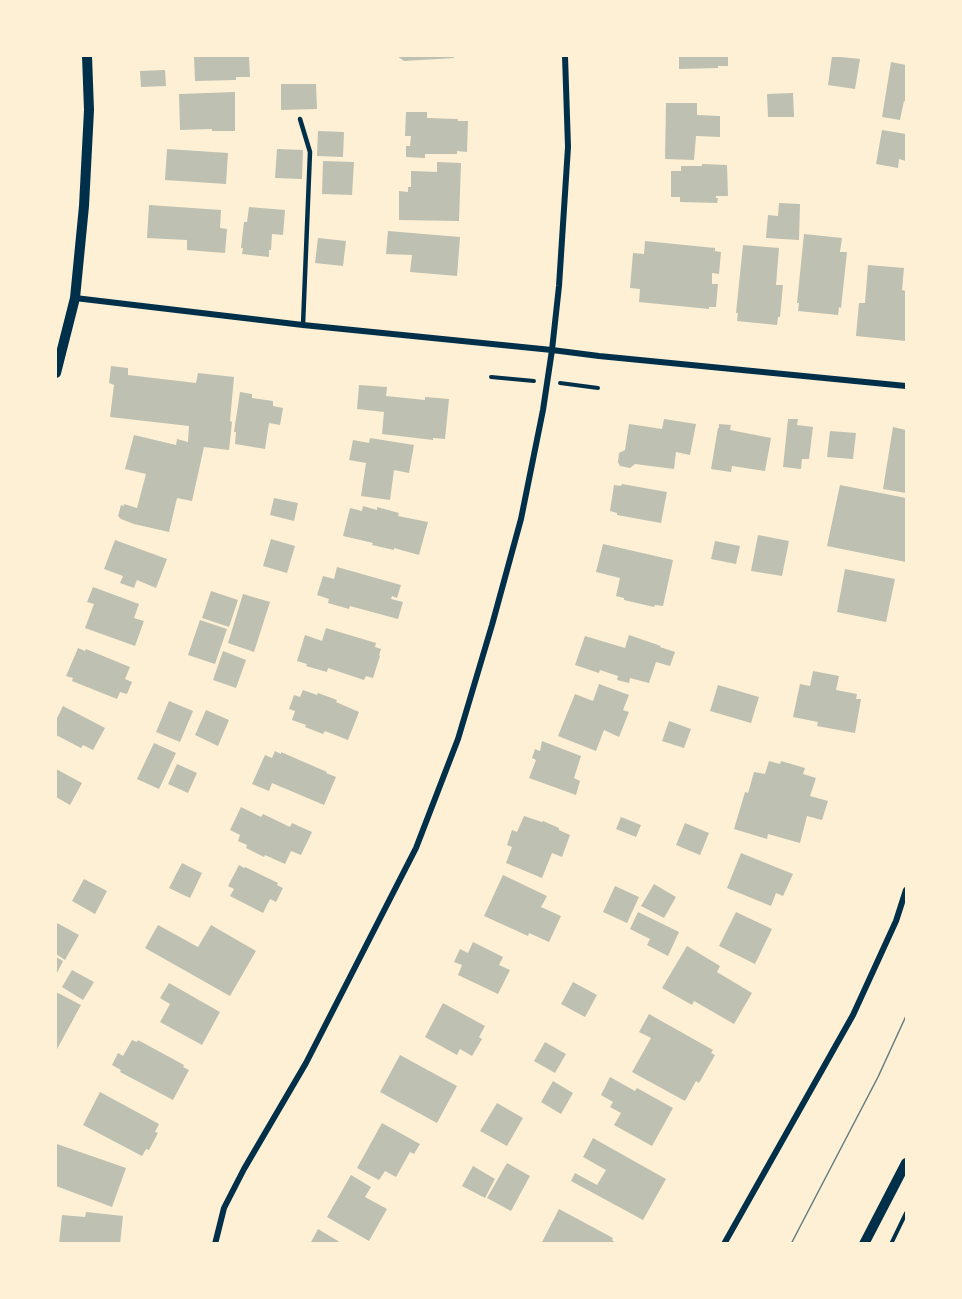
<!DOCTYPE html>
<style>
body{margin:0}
#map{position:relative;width:962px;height:1299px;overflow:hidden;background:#fdf0d5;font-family:"Source Sans 3",sans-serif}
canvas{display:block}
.frame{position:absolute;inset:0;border:57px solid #fdf0d5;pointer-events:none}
</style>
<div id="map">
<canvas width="962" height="1299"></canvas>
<div class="frame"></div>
</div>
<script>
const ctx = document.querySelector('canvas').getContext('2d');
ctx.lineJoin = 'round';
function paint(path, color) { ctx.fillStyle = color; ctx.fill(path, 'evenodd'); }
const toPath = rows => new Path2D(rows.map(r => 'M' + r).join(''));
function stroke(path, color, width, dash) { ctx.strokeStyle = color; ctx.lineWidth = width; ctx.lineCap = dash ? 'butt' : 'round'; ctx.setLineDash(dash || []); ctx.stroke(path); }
paint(toPath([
 [194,56,249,56,250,77,236,77,236,80,195,81],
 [397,56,453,56,454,58,404,61],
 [679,56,728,56,728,66,718,66,718,68,679,69],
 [832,56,860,59,855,89,828,85],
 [891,62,906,65,906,102,904,101,900,120,882,117],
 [165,70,166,86,141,87,140,71],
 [281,84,316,84,317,109,281,110],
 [235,92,235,131,212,131,212,129,180,130,179,94],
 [793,93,794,117,768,117,767,94],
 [666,103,697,103,697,115,720,116,720,137,696,136,694,160,665,159],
 [406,112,427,112,427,118,458,119,458,121,468,121,467,152,457,151,457,154,425,154,425,158,406,157,406,146,410,146,411,136,405,136],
 [882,130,906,134,906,161,899,159,898,168,876,164],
 [318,131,344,132,343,157,317,156],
 [167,149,228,153,226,184,165,180],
 [277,149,303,150,302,179,275,178],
 [323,161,354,162,352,195,322,194],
 [437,162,461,163,459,221,399,220,399,191,408,192,408,187,411,187,411,171,437,172],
 [702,164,727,165,728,196,716,196,716,198,718,198,717,203,680,202,680,197,671,197,671,171,681,171,681,166,702,166],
 [779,203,800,204,799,240,766,238,768,215,778,216],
 [149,205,221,210,220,228,227,229,225,253,187,250,187,240,147,238],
 [249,207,285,210,283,235,272,234,271,250,269,250,269,257,242,254,243,248,241,248,244,222,247,222],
 [388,231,460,237,457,276,410,272,412,255,386,254],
 [804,234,842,238,840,252,847,252,841,308,839,307,838,315,798,311,799,303,797,303],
 [318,238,346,241,343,266,315,263],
 [645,241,715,248,715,251,721,252,719,274,712,273,712,284,718,284,716,307,709,307,709,309,639,302,640,289,630,288,633,253,644,254],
 [743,245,779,248,776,285,783,285,780,317,778,317,777,325,737,321,738,313,736,313],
 [868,265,904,268,902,290,906,291,906,341,856,336,859,303,865,303],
 [111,366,128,368,128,375,196,383,198,373,234,377,230,421,232,422,229,450,204,447,192,501,177,498,169,532,134,524,121,519,118,516,121,505,124,506,124,504,137,508,146,474,125,469,134,435,176,445,177,439,188,442,189,426,110,417,114,385,109,383],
 [359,385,387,387,386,396,425,400,425,397,449,399,445,439,433,438,433,440,382,434,384,412,357,409],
 [240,392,252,394,252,398,273,401,273,406,283,408,280,425,269,423,265,449,235,444,236,432,234,432],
 [664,419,696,424,690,455,676,452,674,469,635,464,630,468,620,466,618,462,619,453,625,450,629,424,662,429],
 [788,419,798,419,797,425,813,427,809,459,802,459,801,469,783,467],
 [719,424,731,425,730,430,771,438,765,471,732,466,731,472,711,469,718,428,719,428],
 [893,427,906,430,906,493,883,489],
 [830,431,856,433,853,459,827,457],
 [370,438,414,445,409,473,394,470,390,500,361,496,366,463,349,460,353,440,369,443],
 [622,484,667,492,661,523,617,515,617,513,610,511,614,485,621,486],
 [840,485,906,498,906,562,827,546],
 [274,498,298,503,294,521,270,515],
 [363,506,377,510,377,507,399,513,398,516,428,522,419,555,394,548,394,550,372,545,373,543,343,536,350,508,362,511],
 [758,535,789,541,782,576,751,571],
 [271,539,295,546,287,573,263,566],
 [115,540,167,559,156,588,137,580,134,588,120,583,123,576,104,569],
 [715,541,740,546,736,564,711,559],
 [603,544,673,560,663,606,655,605,654,607,624,600,624,598,616,596,620,578,596,572],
 [337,567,401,585,397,598,392,596,391,599,403,602,398,619,350,606,349,609,328,603,329,599,317,595,323,576,334,579],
 [845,569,895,579,886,622,837,612],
 [93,587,139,604,134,618,144,621,135,646,85,628,94,604,87,602],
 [211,591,238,600,229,627,202,618],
 [243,594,270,602,254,652,228,643],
 [200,620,227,629,215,664,188,655],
 [326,628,376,643,375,647,381,649,379,655,380,656,373,678,366,676,364,680,328,668,327,672,306,666,307,664,297,661,305,635,322,641],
 [629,635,661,646,660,647,675,652,670,666,656,662,649,683,630,678,629,683,617,680,618,676,600,670,599,673,575,665,585,636,625,648],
 [78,648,85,651,86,649,130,667,125,679,132,682,127,694,120,692,117,699,72,681,73,678,66,676],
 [223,651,246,660,236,688,213,680],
 [813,671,839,676,836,690,857,694,856,699,861,699,855,733,817,726,818,722,793,717,800,684,810,686],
 [599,684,629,695,623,710,629,712,619,737,604,730,596,751,558,736,575,694,593,701],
 [718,685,759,697,751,723,710,711],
 [303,690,317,695,318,693,337,700,336,702,359,712,348,740,325,731,323,734,305,727,306,725,292,720,295,711,289,709,294,695,300,697],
 [169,701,193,711,180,742,156,732],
 [63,706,105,728,93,750,83,745,81,748,56,735,56,720],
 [206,710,229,720,218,746,195,735],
 [669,721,691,729,684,748,662,741],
 [542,741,581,756,574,778,580,781,576,795,529,778,536,760,532,758,535,749,540,751],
 [154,743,176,753,159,789,137,779],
 [275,751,281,754,281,752,327,772,326,773,336,777,324,805,272,783,269,791,252,784,265,755,272,758],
 [769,761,780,764,781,761,805,768,803,774,816,778,810,796,828,801,822,820,807,816,800,843,768,834,767,839,734,829,745,792,748,793,754,772,765,774],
 [177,764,197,773,188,793,168,784],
 [56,769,82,783,70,805,56,797],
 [241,807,261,817,263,814,290,827,292,823,312,832,301,855,291,851,285,864,265,855,264,857,246,848,247,845,238,841,240,835,230,830],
 [524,816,542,822,543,821,559,828,559,830,570,835,562,857,552,853,542,878,506,863,512,847,507,845,512,830,517,832],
 [621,817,641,825,636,837,616,829],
 [685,823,709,833,700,855,676,845],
 [741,853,793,874,783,896,776,893,771,906,727,888],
 [182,863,202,873,190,898,169,888],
 [239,865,244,868,245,867,278,883,277,885,283,888,276,902,270,899,263,913,230,896,234,889,228,886],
 [503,875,547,896,541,907,561,916,549,942,529,933,528,936,484,916],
 [84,879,107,891,95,914,72,901],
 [654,884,676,897,664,918,641,906],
 [615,886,639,897,627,923,603,912],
 [638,912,679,932,668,956,647,945,650,939,630,929],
 [736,912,772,929,755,964,719,946],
 [57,923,79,935,65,960,56,954,56,925],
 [158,925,198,947,211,925,256,951,230,996,145,948],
 [473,942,503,957,499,965,510,970,498,994,458,975,462,965,454,962,460,949,468,953],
 [687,946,720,966,717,972,752,993,734,1024,694,1001,692,1005,662,988],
 [56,957,63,961,56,975],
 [72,970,94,982,83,1000,62,987],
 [573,982,597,995,585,1017,561,1004],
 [169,983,220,1012,202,1045,160,1022,170,1004,160,998],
 [56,992,81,1005,56,1051],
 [443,1003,485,1026,479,1037,482,1039,472,1056,460,1049,457,1055,425,1037],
 [649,1014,713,1050,711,1053,715,1055,699,1083,696,1081,685,1101,632,1072,651,1038,639,1032],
 [132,1040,137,1042,138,1040,184,1065,183,1067,189,1070,173,1100,120,1072,121,1070,112,1065,118,1053,123,1056],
 [545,1042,566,1054,555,1073,534,1061],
 [400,1055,457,1086,437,1123,380,1092],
 [610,1077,635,1091,637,1088,673,1108,652,1146,614,1125,621,1113,610,1107,613,1102,601,1095],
 [553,1081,573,1093,561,1114,541,1102],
 [100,1092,159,1124,155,1132,158,1133,149,1150,146,1149,142,1156,83,1125],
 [497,1103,523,1118,507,1146,480,1131],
 [382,1123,420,1144,414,1154,410,1152,396,1177,385,1171,379,1180,357,1168],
 [593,1138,666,1179,643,1220,571,1181,575,1173,597,1185,606,1170,583,1157],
 [57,1144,126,1168,112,1207,56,1186,56,1167,57,1162,56,1161,56,1148],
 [507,1163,530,1176,511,1211,487,1198],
 [473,1166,495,1179,485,1198,462,1186],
 [351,1175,371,1187,365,1197,387,1209,369,1241,327,1217],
 [559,1209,613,1238,612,1240,617,1244,541,1244],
 [86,1212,123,1216,120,1244,59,1244,62,1215,85,1217],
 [318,1229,343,1244,310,1244]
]), '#bec0b2');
stroke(toPath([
 [491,377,534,381],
 [560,383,598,388],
 [891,1244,906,1213]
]), '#003049', 4);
stroke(toPath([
 [300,119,310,152,303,325]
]), '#003049', 4.5);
stroke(toPath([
 [75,298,303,325,552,350,599,356,906,386],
 [215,1244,224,1208,244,1169,306,1063,416,848,458,739,492,625,521,519,543,410,552,350,559,286,568,147,565,56],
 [724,1244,853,1015,896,921,906,890]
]), '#003049', 6);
stroke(toPath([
 [56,373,75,298,84,206,89,110,87,56],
 [864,1244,906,1163]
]), '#003049', 10);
stroke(toPath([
 [791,1244,878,1077,906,1016]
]), '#657d81', 1.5);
</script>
